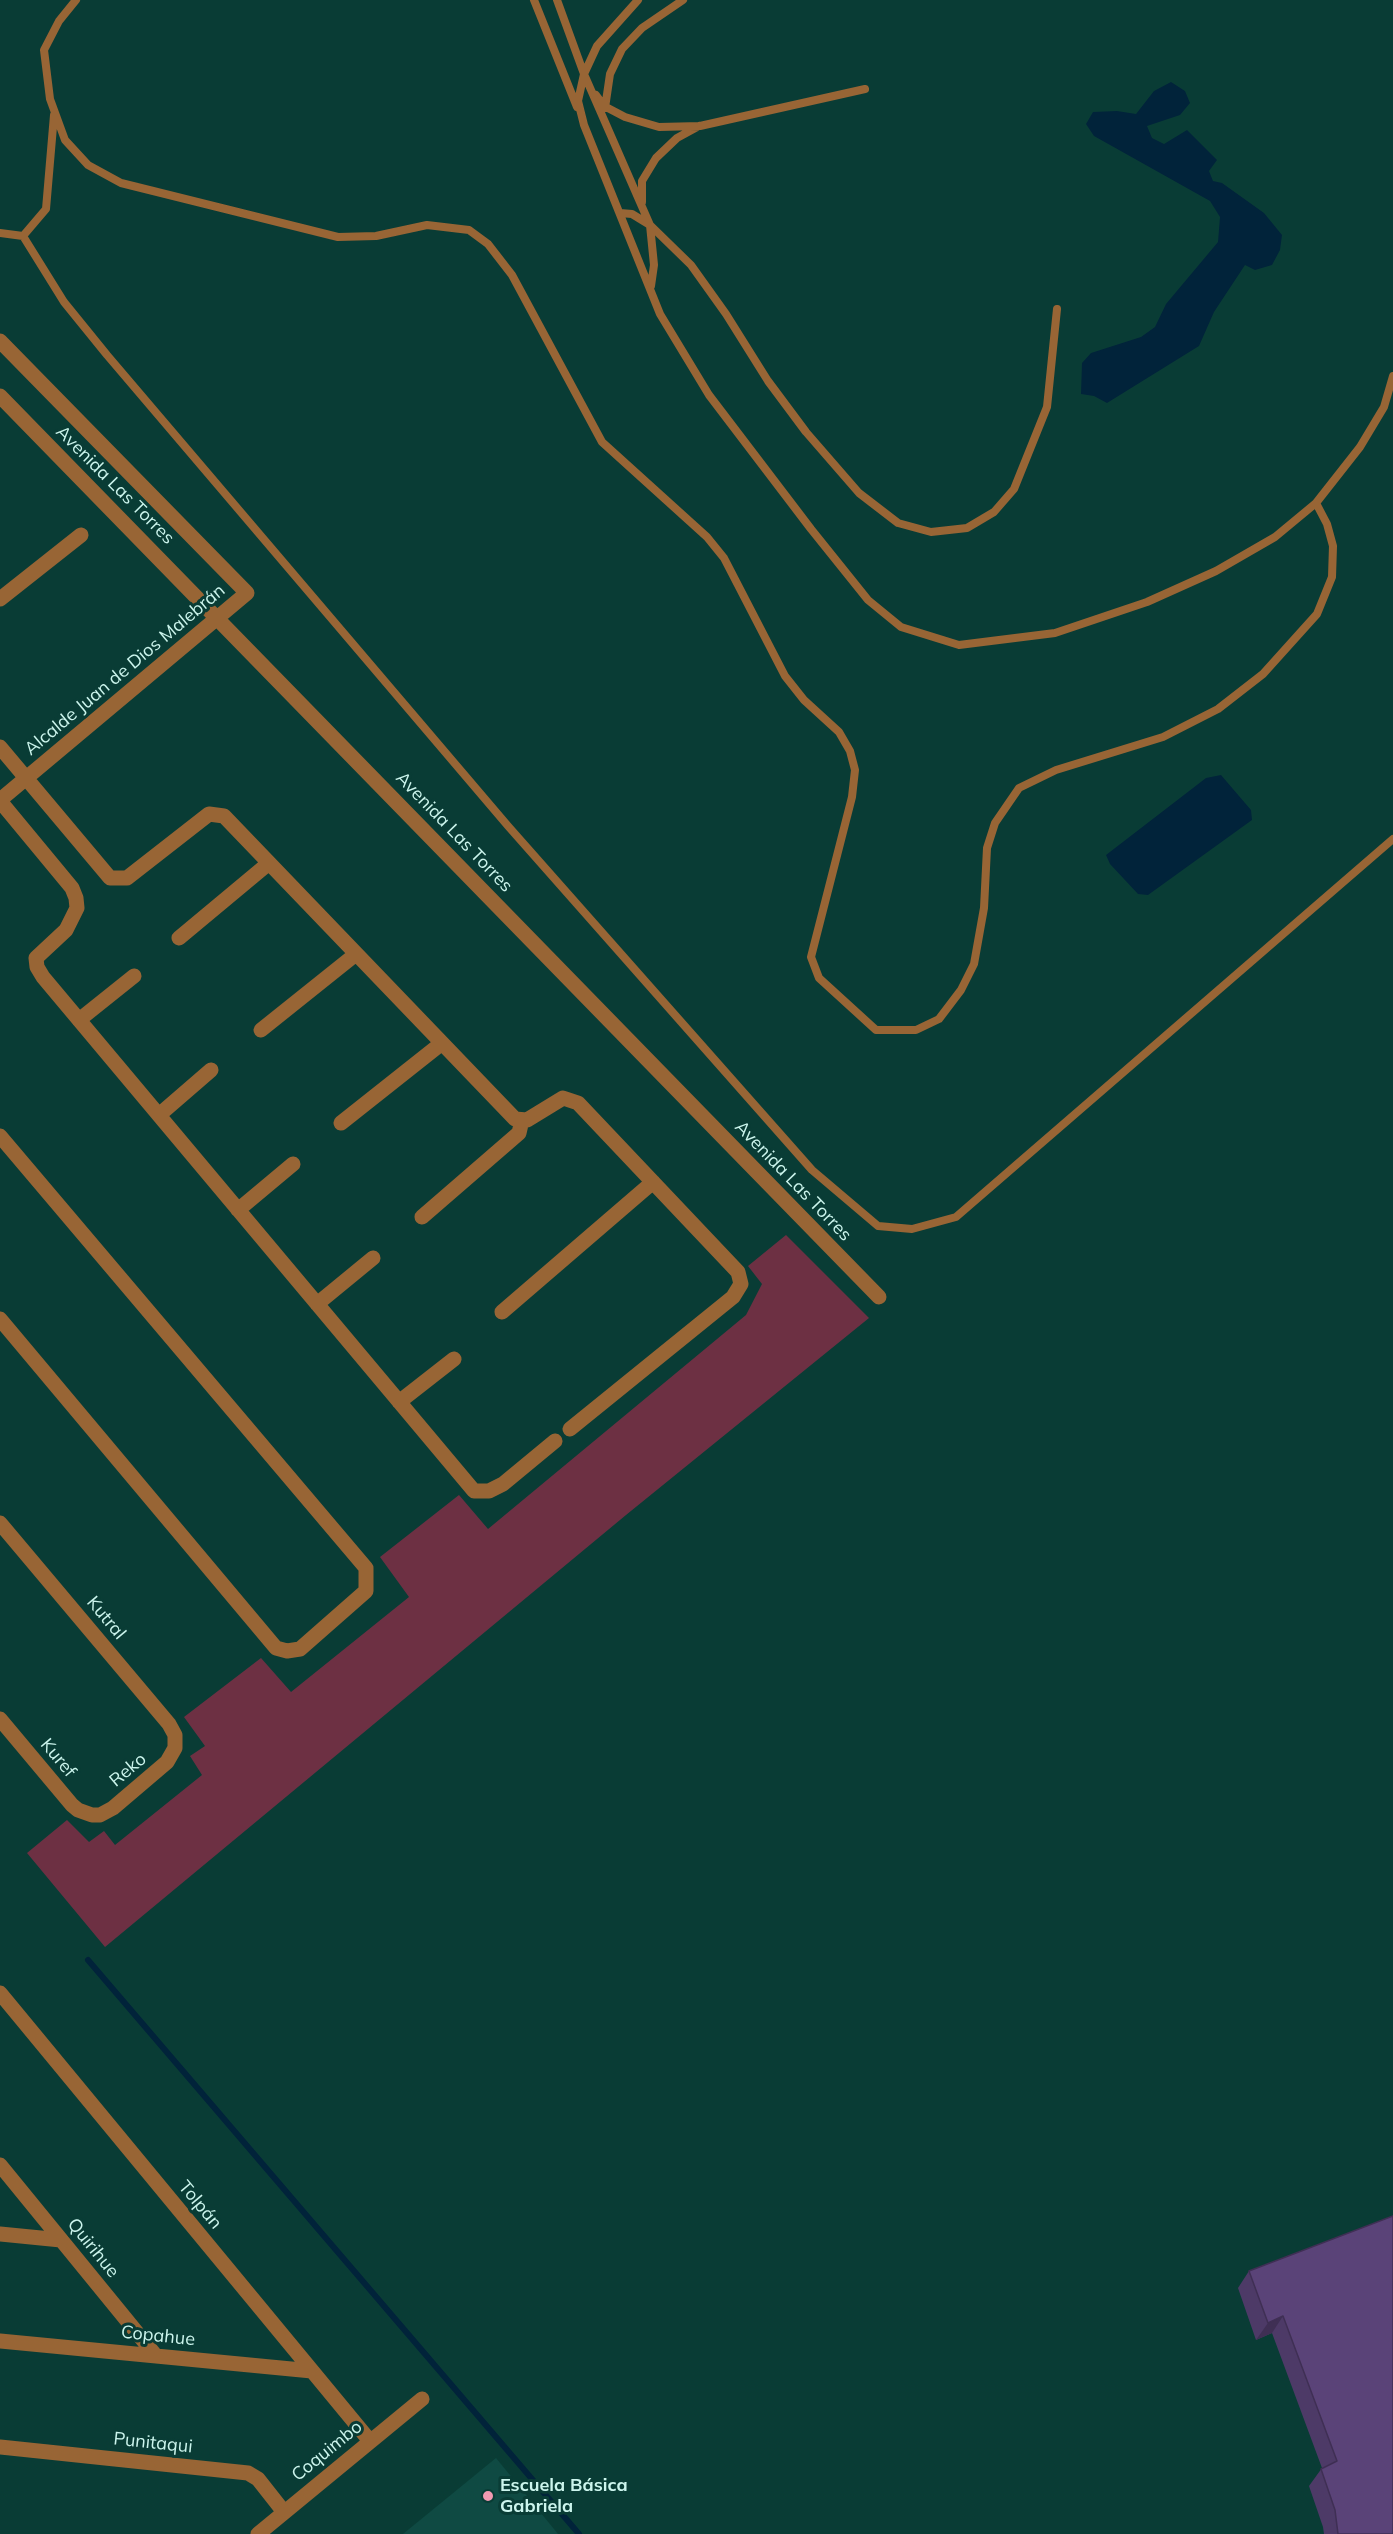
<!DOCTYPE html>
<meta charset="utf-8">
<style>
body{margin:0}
canvas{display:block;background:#093c35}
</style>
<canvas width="1393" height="2534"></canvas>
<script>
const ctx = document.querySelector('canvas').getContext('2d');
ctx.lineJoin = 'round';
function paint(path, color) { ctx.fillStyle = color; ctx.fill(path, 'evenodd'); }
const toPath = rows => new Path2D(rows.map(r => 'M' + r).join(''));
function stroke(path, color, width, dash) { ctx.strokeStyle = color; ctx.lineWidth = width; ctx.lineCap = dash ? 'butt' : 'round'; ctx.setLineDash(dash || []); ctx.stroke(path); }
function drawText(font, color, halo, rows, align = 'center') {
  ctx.font = font + ' Mulish,sans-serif'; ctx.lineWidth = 6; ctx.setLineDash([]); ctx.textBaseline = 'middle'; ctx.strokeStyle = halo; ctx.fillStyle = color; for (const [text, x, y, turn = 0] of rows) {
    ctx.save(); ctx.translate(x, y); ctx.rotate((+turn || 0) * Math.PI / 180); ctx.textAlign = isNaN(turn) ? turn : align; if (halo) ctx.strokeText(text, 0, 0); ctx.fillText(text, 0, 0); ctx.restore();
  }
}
paint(toPath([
 [496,2458,558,2534,403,2534]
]), '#0f4a43');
paint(toPath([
 [786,1235,869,1318,626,1515,105,1947,27,1853,67,1820,89,1842,104,1831,115,1845,202,1775,190,1756,205,1746,184,1717,261,1658,291,1692,409,1597,380,1557,459,1495,488,1529,746,1315,762,1284,748,1266]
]), '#6d3043');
paint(toPath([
 [1171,82,1185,91,1190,103,1180,115,1147,126,1152,138,1164,144,1187,130,1217,160,1209,171,1213,181,1222,183,1264,213,1282,235,1280,250,1272,265,1255,270,1245,265,1214,312,1199,346,1107,403,1094,396,1081,394,1082,363,1091,353,1141,337,1155,327,1166,304,1218,242,1220,217,1210,201,1094,136,1086,124,1093,112,1117,111,1136,114,1154,91],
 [1221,775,1251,810,1252,820,1148,895,1138,894,1110,864,1106,855,1206,778]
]), '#01233a');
stroke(toPath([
 [88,1960,579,2534]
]), '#01233a', 6);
stroke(toPath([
 [76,0,59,21,44,50,50,99,65,140,88,165,121,183,338,237,376,236,427,225,469,230,488,244,512,275,602,442,707,537,724,558,785,676,804,700,839,732,850,751,855,770,852,797,811,957,819,978,876,1030,916,1030,939,1019,961,990,974,964,984,908,987,848,995,823,1019,788,1056,770,1163,737,1218,709,1263,674,1317,614,1332,577,1333,546,1327,524,1316,503],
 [534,0,577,107],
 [557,0,584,74,650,225,654,265,651,286],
 [638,0,597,46,584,74,578,101,584,125,660,314,709,395,811,529,868,600,901,627,959,645,1055,633,1147,602,1216,571,1275,537,1316,503,1360,447,1384,407,1393,376],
 [596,95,604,106,625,117,659,127,700,126,865,89],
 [605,108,610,74,622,49,642,28,683,0],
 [642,202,642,181,656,158,677,138,699,126],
 [620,213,632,214,650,225,691,265,726,314,768,381,806,432,859,493,898,523,931,532,967,528,994,512,1014,489,1047,407,1057,309],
 [0,233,23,236,46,209,54,115],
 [23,236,64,302,107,355,508,826,812,1170,878,1226,912,1229,956,1217,1393,839]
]), '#986535', 8);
stroke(toPath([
 [0,341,247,593,0,800],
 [0,396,879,1297],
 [0,599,81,535],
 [0,747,110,878,127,878,209,814,224,816,515,1119,527,1120,563,1098,578,1103,738,1272,741,1284,733,1297,570,1429],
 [0,801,72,888,76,898,77,908,66,930,36,958,37,967,43,977,474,1491,489,1491,503,1484,555,1441],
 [179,938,269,863],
 [79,1020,134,976],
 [261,1030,356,954],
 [159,1115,211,1070],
 [341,1123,442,1043],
 [0,1136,366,1568,366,1591,300,1649,287,1651,276,1648,0,1319],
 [238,1210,293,1164],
 [422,1217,519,1133,522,1120],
 [317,1304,373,1258],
 [502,1312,653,1182],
 [399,1402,454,1359],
 [0,1523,169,1724,175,1735,175,1748,167,1762,113,1808,100,1815,92,1815,78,1810,72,1805,0,1719],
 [0,1993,370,2441],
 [0,2165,156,2356],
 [0,2234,61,2240],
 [0,2341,312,2371],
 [0,2447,248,2473,258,2479,284,2512],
 [258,2534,422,2399]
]), '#986535', 15);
paint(toPath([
 [1393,2216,1393,2534,1324,2534,1323,2527,1309,2486,1322,2468,1272,2333,1256,2340,1238,2288,1249,2271]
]), '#4d3a67');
paint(toPath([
 [1283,2316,1272,2333,1256,2340,1268,2323]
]), '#3f2f54');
const building = toPath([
 [1393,2216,1393,2534,1338,2534,1335,2510,1321,2469,1337,2461,1283,2316,1268,2323,1249,2271,1393,2216]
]);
paint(building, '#5a4378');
stroke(building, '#3f2f54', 1.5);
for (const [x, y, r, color] of [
 [488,2496,6,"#f19ab1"]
]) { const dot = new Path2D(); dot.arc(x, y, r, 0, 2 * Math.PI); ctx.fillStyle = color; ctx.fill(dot); stroke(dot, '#093c35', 2); }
drawText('18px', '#ccf5ed', '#093c35', [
 ["Avenida Las Torres",115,485,45],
 ["Alcalde Juan de Dios Malebrán",125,670,-40],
 ["Avenida Las Torres",454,832,46],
 ["Avenida Las Torres",793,1181,46],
 ["Kutral",106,1618,50],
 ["Kuref",58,1758,50],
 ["Reko",128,1770,-40],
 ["Tolpán",200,2205,50],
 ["Quirihue",93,2248,51],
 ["Copahue",158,2336,6],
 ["Punitaqui",153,2443,6],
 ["Coquimbo",327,2451,-39]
]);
drawText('bold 18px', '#ccf5ed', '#093c35', [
 ["Escuela Básica",500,2486],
 ["Gabriela",500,2507]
], 'left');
</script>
